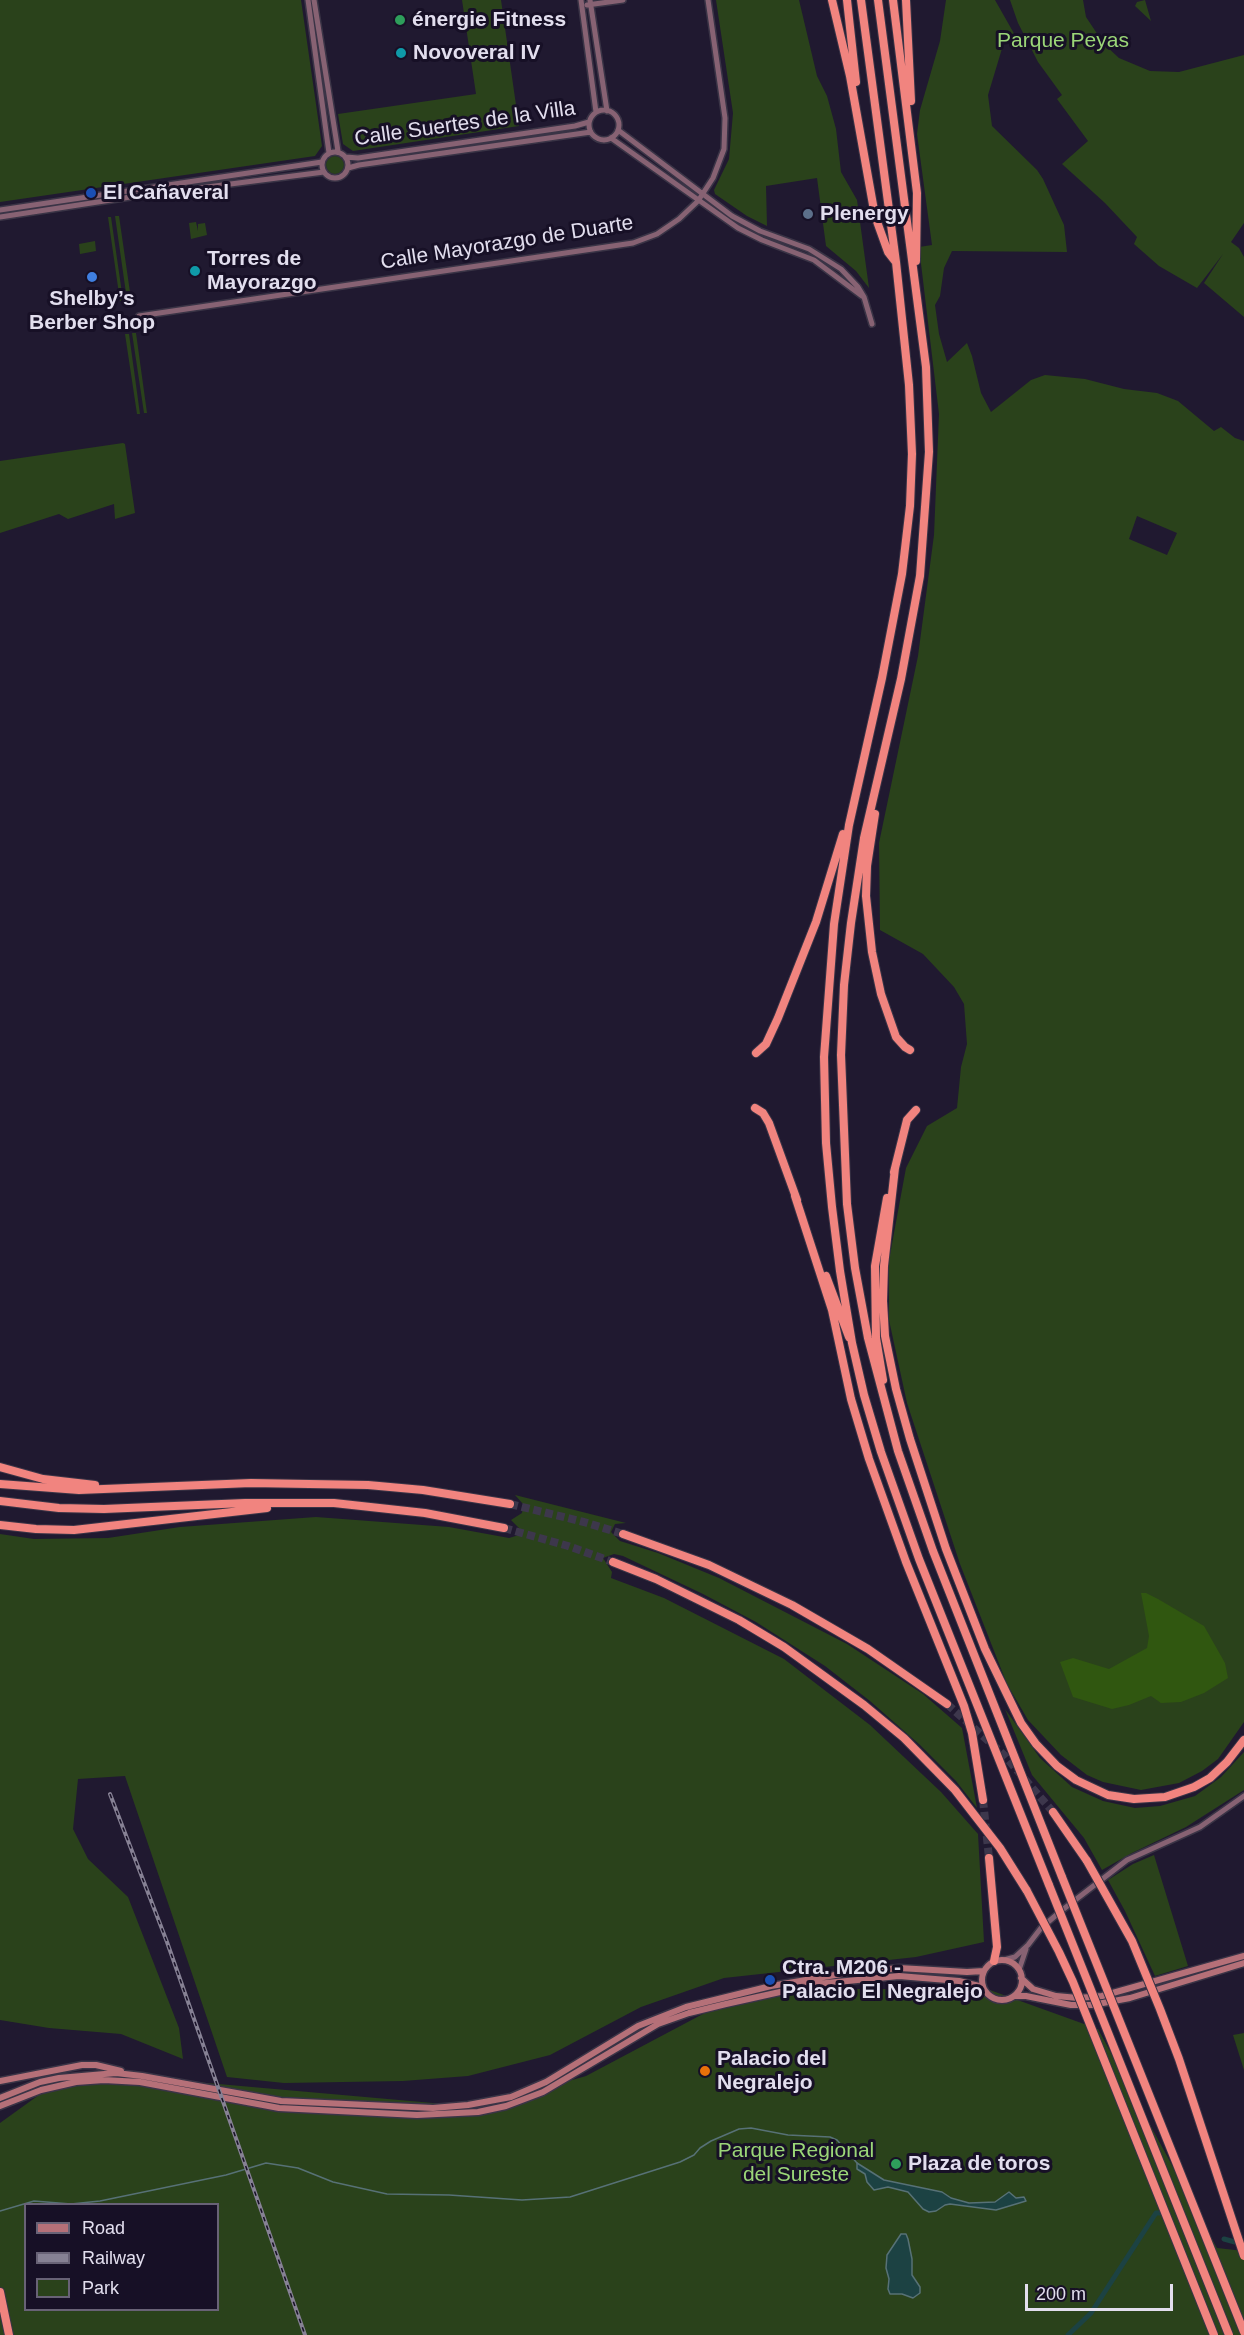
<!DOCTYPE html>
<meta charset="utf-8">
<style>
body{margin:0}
#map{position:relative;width:1244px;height:2335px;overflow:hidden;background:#201930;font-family:Arial,sans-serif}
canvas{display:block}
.legend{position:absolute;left:24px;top:2203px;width:195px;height:108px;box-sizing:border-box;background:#171026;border:2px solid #686276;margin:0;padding:8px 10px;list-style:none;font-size:18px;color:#e2deee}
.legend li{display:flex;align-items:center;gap:12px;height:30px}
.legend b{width:30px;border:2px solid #686276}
.scale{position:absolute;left:1025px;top:2284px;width:148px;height:27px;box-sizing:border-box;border:3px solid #e2deee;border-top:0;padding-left:8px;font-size:18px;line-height:21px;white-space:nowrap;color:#e2deee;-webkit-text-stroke:4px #171026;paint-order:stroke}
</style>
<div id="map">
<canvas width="1244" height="2335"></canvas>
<ul class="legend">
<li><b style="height:8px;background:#b57078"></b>Road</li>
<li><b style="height:8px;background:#868194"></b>Railway</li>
<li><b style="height:16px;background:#2a421b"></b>Park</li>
</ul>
<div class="scale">200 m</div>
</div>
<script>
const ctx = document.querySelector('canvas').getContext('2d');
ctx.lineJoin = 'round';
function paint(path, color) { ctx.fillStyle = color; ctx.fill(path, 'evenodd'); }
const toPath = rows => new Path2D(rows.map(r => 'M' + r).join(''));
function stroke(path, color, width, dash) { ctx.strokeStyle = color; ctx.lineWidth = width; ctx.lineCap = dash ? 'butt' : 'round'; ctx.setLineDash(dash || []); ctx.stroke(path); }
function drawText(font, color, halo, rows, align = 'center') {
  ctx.font = font + ' Arial,sans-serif'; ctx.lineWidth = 6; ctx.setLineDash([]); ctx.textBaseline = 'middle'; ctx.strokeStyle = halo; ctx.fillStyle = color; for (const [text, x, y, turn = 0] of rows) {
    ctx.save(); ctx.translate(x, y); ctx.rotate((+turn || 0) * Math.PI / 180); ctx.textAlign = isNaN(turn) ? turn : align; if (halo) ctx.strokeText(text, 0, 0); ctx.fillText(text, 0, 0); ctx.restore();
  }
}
paint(toPath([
 [0,0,301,0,322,146,315,156,0,202],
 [462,0,501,0,519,126,353,151,343,144,338,114,476,94],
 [716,0,799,0,817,76,827,96,836,129,841,172,857,200,869,288,856,271,826,246,817,178,766,186,767,226,747,216,715,194,714,190,729,159,733,113],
 [946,0,995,0,1016,37,1018,47,1007,32,988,95,992,126,1037,170,1043,179,1064,225,1067,252,952,251,944,268,940,296,935,305,939,334,947,362,967,343,972,356,981,393,991,412,1031,380,1045,375,1085,379,1124,389,1157,393,1178,401,1214,431,1221,427,1235,438,1244,441,1244,1722,1218,1759,1202,1771,1179,1783,1141,1790,1103,1782,1087,1775,1061,1755,1028,1720,1007,1684,960,1564,907,1403,889,1320,889,1260,906,1168,927,1126,957,1108,961,1067,967,1044,964,1004,954,987,923,954,880,930,879,843,918,656,934,535,939,414,919,247,932,245,917,134,920,110,940,41],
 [1137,516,1177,533,1167,555,1129,539],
 [1010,0,1083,0,1086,17,1104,44,1119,58,1150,71,1179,72,1244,55,1244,223,1231,242,1239,248,1244,257,1244,317,1204,283,1223,254,1197,288,1159,266,1134,244,1137,237,1105,203,1062,164,1088,141,1057,99,1062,95,1038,62,1018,23],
 [1145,0,1151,21,1135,6,1137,2],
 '326 165a9 9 0 1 1 18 0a9 9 0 1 1-18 0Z',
 [115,216,119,216,131,299,127,300],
 [108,217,111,217,123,300,120,301],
 [196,222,198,231,198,224,205,223,207,235,191,239,189,223],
 [95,241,96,251,80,254,79,244],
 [132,333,136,333,147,413,144,413],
 [125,334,129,334,140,414,137,414],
 [123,443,125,444,135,513,115,519,114,504,68,519,59,514,0,533,0,461],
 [515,1495,626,1523,615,1524,611,1532,620,1541,658,1553,719,1578,847,1644,923,1694,962,1728,977,1808,956,1781,920,1745,870,1701,825,1666,756,1622,703,1594,623,1556,614,1554,603,1558,612,1572,611,1578,664,1598,784,1659,870,1725,941,1792,978,1834,984,1942,916,1957,724,1978,641,2007,550,2055,468,2076,403,2081,284,2083,227,2077,125,1776,78,1779,73,1829,88,1859,128,1897,179,2028,183,2059,121,2034,49,2028,0,2020,0,1534,34,1539,108,1538,180,1527,316,1517,449,1527,509,1538,519,1535,520,1529,511,1520,522,1513,523,1504],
 [1005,1709,1040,1758,1072,1787,1103,1801,1135,1808,1160,1806,1195,1796,1221,1777,1244,1752,1244,1790,1186,1827,1132,1853,1102,1870,1084,1838,1032,1775],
 [1154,1855,1188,1966,1155,1976,1125,1911,1108,1880,1133,1864],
 [750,1989,987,1989,1098,2029,1217,2248,1244,2251,1244,2335,0,2335,0,2123,50,2087,94,2073,478,2107,586,2076],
 [26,2204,218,2204,218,2310,26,2310],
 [1244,2033,1244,2070,1233,2035]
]), '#2a421b');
paint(toPath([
 [1141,1593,1146,1593,1158,1599,1204,1626,1225,1663,1228,1678,1204,1693,1181,1702,1161,1703,1151,1696,1129,1705,1112,1709,1073,1697,1060,1662,1073,1658,1109,1669,1147,1648,1149,1636]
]), '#305710');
const water = toPath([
 [857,2163,884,2180,942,2192,951,2198,969,2203,995,2202,1009,2192,1016,2198,1024,2197,1026,2201,996,2210,950,2204,945,2205,936,2211,929,2212,923,2209,908,2192,888,2187,874,2190,867,2182,865,2174,857,2169,857,2163],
 [901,2234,906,2234,908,2239,912,2259,912,2275,920,2287,920,2293,913,2298,902,2294,890,2294,888,2289,889,2279,886,2268,887,2255,901,2234]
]);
paint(water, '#1c4243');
stroke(water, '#577176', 1.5);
stroke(toPath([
 [0,2211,34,2201,71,2204,100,2201,226,2175,266,2163,298,2168,333,2182,387,2194,449,2195,522,2200,570,2197,680,2162,694,2155,700,2148,711,2141,739,2129,751,2128,788,2135,830,2137,837,2140,857,2163]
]), '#577176', 1.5);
stroke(toPath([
 [1224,2239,1242,2244],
 [1068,2335,1091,2313,1156,2213,1160,2213]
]), '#1c4243', 5);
stroke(toPath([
 [510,1504,584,1522,623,1534],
 [504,1528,568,1546,613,1562],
 [947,1704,1004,1755,1053,1812],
 [983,1800,989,1858]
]), '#3d374c', 8, [8, 4]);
const secondary = toPath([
 [308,0,329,153],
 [314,0,338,151],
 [581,0,596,112],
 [590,0,607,111],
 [587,5,623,0],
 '589 125a15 15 0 1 1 30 0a15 15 0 1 1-30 0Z',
 [618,130,732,216,760,231,809,249,841,269,858,287,864,297,872,324],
 [611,138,738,228,762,240,814,260,862,296],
 '322 165a13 13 0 1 1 26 0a13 13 0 1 1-26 0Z',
 [346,157,358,158,575,126,589,122],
 [348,168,359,165,591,132],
 [0,210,322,162],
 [0,217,137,196,324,172],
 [139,316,633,243,657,234,679,219,698,201,713,178,724,149,725,118,708,0],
 [1004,1960,1015,1957,1028,1945,1041,1928,1061,1911,1127,1860,1200,1827,1244,1796],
 [1019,1970,1026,1949]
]);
const primary = toPath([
 '982 1980a20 20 0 1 1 40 0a20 20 0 1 1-40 0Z',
 [1021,1978,1033,1989,1056,1996,1078,1998,1102,1996,1244,1956],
 [1014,1996,1026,1996,1071,2005,1092,2005,1130,1998,1244,1963],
 [0,2081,82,2065,96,2065,121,2071],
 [0,2098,40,2082,59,2078,116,2073,142,2076,281,2101,433,2108,468,2105,511,2097,546,2082,638,2026,686,2007,771,1986,847,1973,899,1968,967,1972,984,1971],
 [0,2106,41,2090,76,2082,104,2080,140,2082,279,2108,417,2115,478,2112,506,2106,543,2092,658,2024,689,2013,726,2004,816,1984,899,1976,959,1981,983,1987]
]);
const highway = toPath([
 [832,0,850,76,875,216,888,252,895,261],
 [847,0,856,82],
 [861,0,896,262,909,385,912,454,910,506,902,574,882,678,849,825,834,924,824,1057,826,1143,832,1207,840,1271,852,1343,864,1395,881,1452,919,1559,1049,1885],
 [878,0,926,367,929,452,920,576,901,679,864,838,851,923,844,985,841,1055,847,1204,855,1268,868,1338,898,1451,933,1551,1062,1877],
 [893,0,917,193,916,261],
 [906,0,911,101],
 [875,814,867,866,866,896,872,952,881,994,896,1037,905,1047,910,1050],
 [756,1053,766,1044,778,1018,816,922,843,834],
 [755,1108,763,1113,769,1123,797,1200],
 [895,1168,884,1266,883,1301,885,1336,896,1389,910,1439,946,1549,985,1649,1021,1723,1036,1744,1057,1766,1076,1780,1108,1795,1134,1799,1165,1797,1194,1787,1210,1778,1227,1762,1244,1740],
 [894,1172,907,1120,916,1110],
 [795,1196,832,1310,851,1399,869,1459,906,1562,964,1706,972,1733,983,1800],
 [826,1276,849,1337],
 [883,1380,876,1338,875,1266,887,1198],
 [0,1467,43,1479,95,1485],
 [0,1484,79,1490,251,1483,368,1485,423,1490,510,1504],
 [0,1501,59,1508,104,1509,245,1503,334,1503,425,1513,504,1528],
 [0,1525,36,1529,74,1530,267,1508],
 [623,1534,709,1565,792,1605,868,1649,947,1704],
 [613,1562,656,1579,739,1620,784,1647,864,1705,904,1738,955,1790,1000,1848,1027,1891],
 [1053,1812,1087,1861],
 [989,1858,997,1947,994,1961],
 [0,2292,9,2335]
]);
stroke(secondary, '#3a3446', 8);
stroke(primary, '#3a3446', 9);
stroke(highway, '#3a3446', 10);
stroke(secondary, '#876273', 5);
stroke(primary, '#b57078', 6);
stroke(highway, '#f1847f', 8);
const rail = toPath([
 [110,1794,167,1942,305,2335]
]);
stroke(rail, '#868194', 4);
stroke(rail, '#171026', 1.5, [4.5]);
const highwayBridge = toPath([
 [1087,1861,1132,1941,1160,2009,1179,2059,1244,2256],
 [1062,1877,1244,2332],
 [1049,1885,1229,2335],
 [1027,1891,1059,1952,1073,1982,1214,2335]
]);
stroke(highwayBridge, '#3a3446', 10, []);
stroke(highwayBridge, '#f1847f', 8);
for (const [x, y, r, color] of [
 [400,20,6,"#2e9e5b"],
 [401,53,6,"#0f9aa8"],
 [91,193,6,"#1a4fb4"],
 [808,214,6,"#5c6f8a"],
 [195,271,6,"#0f9aa8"],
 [92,277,6,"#3f7fe0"],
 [770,1980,6,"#1a4fb4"],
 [705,2071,6,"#e8710a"],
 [896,2164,6,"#2e9e5b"]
]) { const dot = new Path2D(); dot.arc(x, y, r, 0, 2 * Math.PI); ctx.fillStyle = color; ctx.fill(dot); stroke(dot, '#171026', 2); }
drawText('bold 21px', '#e2deee', '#171026', [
 ["énergie Fitness",412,20],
 ["Novoveral IV",413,53],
 ["El Cañaveral",103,193],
 ["Plenergy",820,214],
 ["Torres de",207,259],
 ["Mayorazgo",207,283],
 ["Shelby’s",92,299,"center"],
 ["Berber Shop",92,323,"center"],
 ["Ctra. M206 -",782,1968],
 ["Palacio El Negralejo",782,1992],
 ["Palacio del",717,2059],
 ["Negralejo",717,2083],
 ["Plaza de toros",908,2164]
], 'left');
drawText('21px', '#9bd678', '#171026', [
 ["Parque Peyas",1063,41],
 ["Parque Regional",796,2151],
 ["del Sureste",796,2175]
]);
drawText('21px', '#e2deee', '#171026', [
 ["Calle Suertes de la Villa",465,124,-8],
 ["Calle Mayorazgo de Duarte",507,243,-9]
]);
</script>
